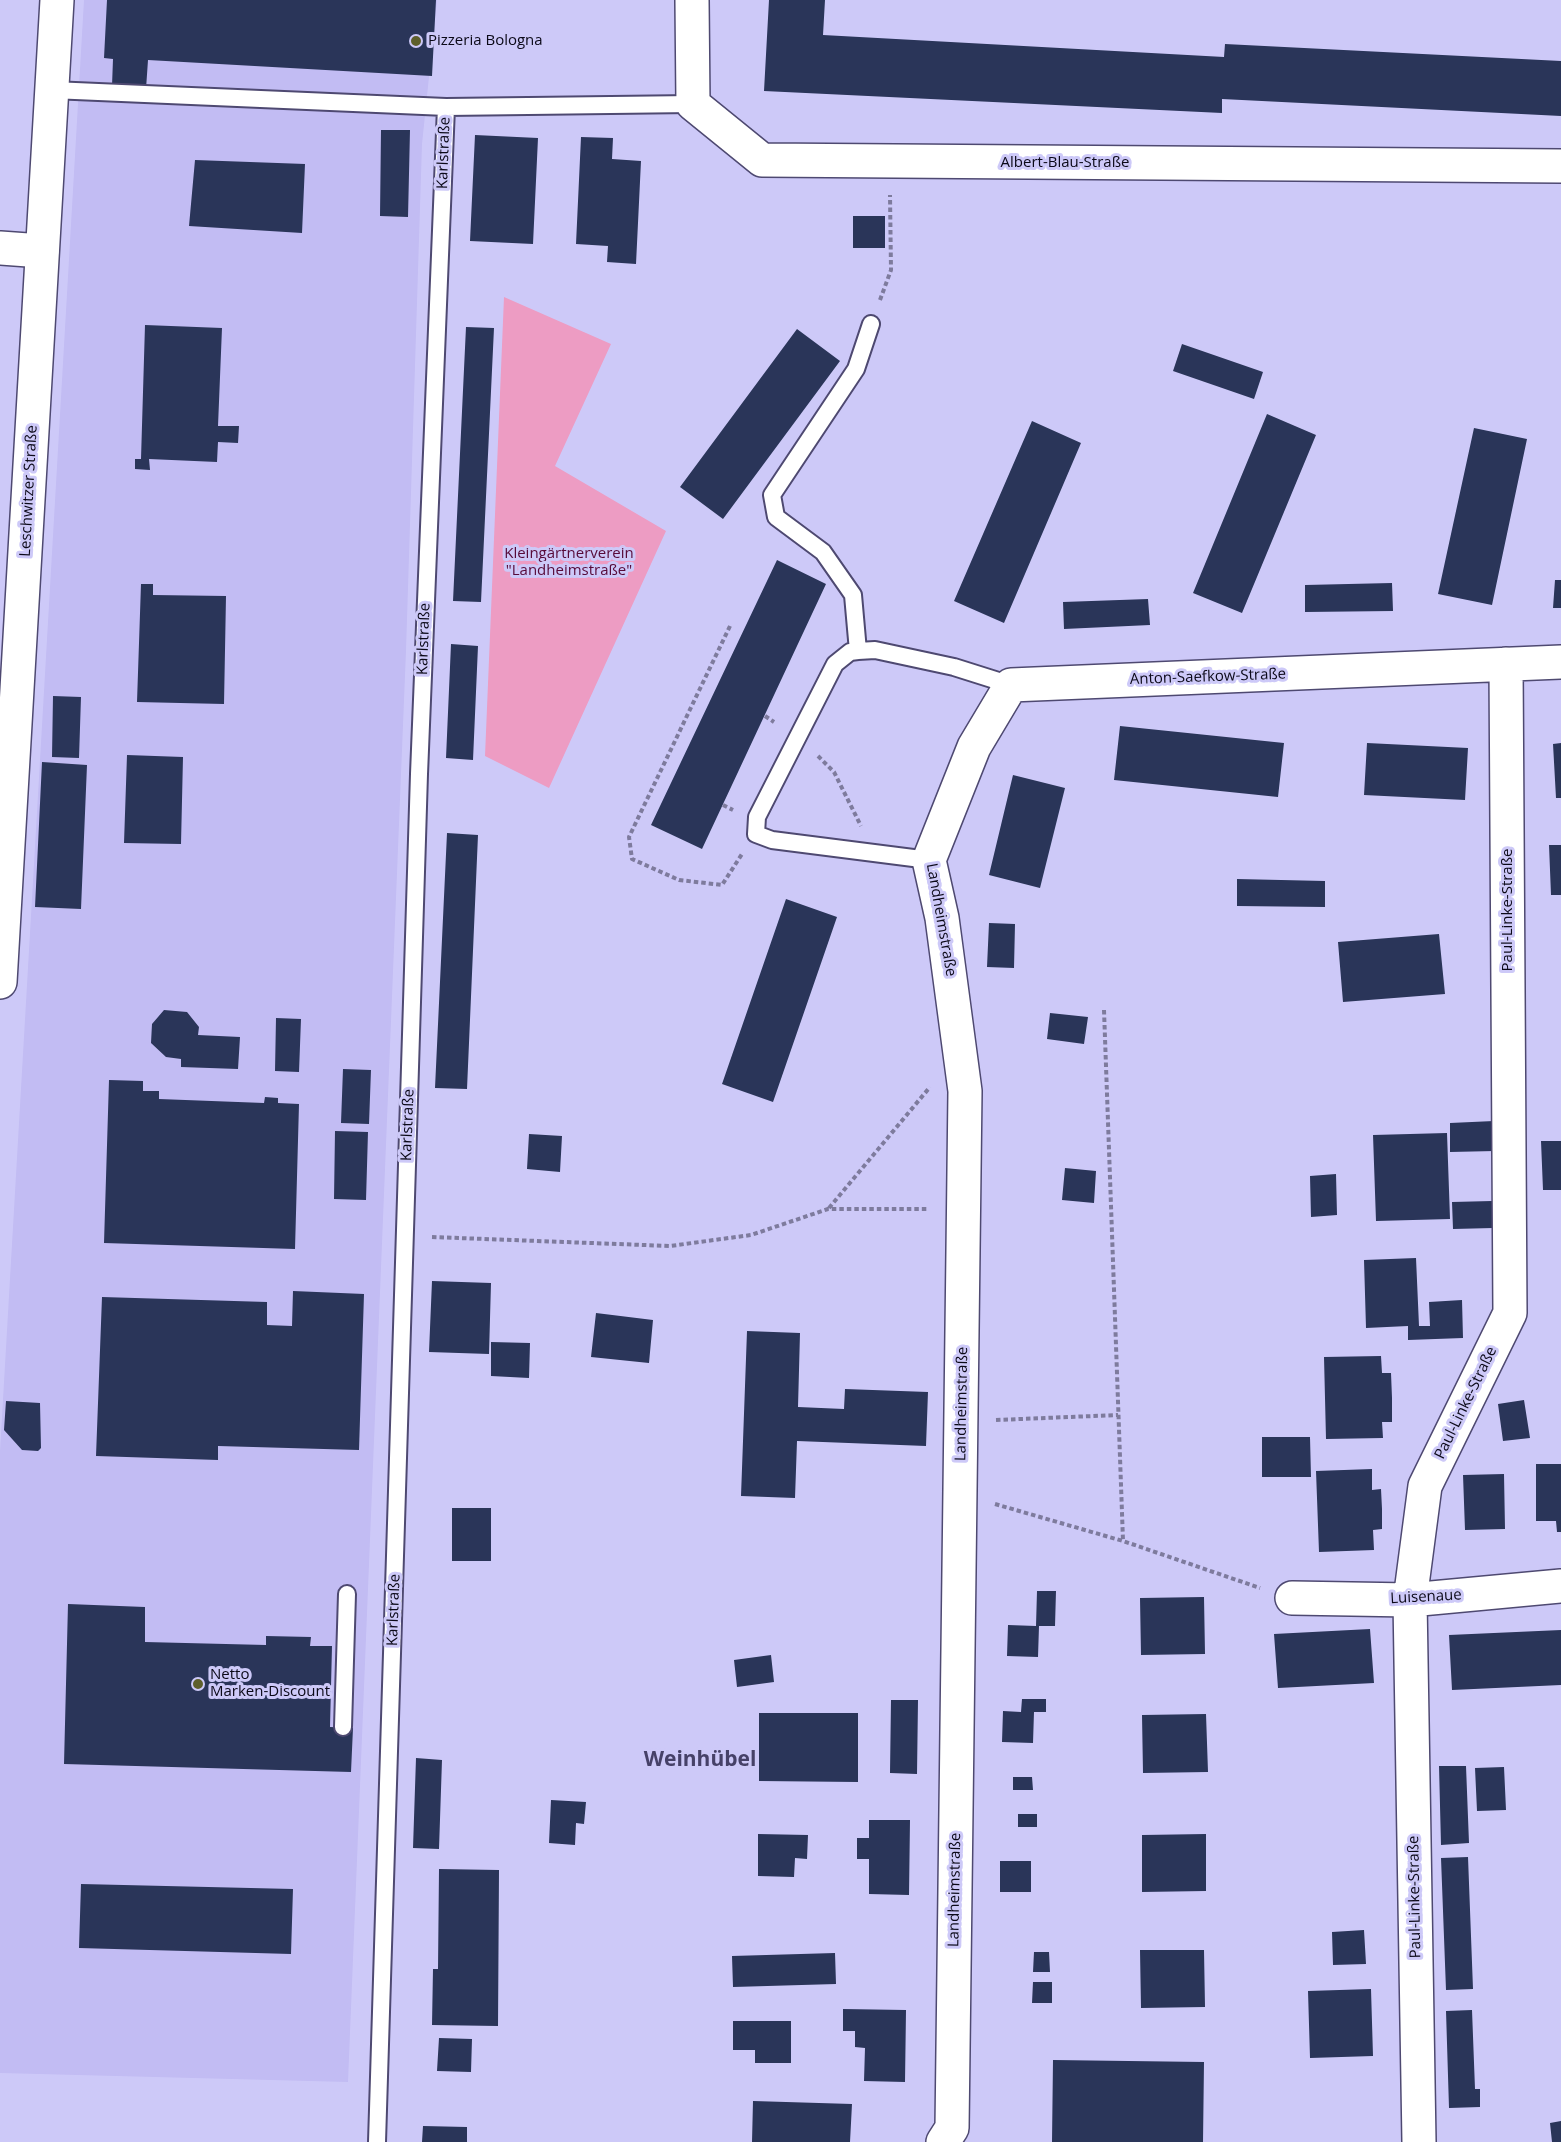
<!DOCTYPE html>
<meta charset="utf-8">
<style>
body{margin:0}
canvas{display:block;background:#cdc9f8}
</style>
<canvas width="1561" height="2142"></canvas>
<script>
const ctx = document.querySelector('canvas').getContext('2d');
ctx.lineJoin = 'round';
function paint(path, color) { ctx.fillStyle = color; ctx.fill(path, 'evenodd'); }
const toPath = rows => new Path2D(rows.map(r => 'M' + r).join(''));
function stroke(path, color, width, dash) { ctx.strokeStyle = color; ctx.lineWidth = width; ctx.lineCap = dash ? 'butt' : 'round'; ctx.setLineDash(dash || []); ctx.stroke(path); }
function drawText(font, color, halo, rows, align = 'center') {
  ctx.font = font + ' "Open Sans",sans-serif'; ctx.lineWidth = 6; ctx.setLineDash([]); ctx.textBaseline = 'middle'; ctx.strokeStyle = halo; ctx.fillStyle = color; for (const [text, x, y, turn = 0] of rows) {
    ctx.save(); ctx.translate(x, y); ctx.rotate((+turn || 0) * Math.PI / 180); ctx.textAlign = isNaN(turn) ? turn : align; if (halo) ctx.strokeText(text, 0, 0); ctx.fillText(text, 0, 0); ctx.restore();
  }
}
paint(toPath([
 [84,0,437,0,422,144,406,651,348,2082,0,2073,0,1451]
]), '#c2bcf3');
paint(toPath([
 [504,297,611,344,555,466,666,531,549,788,485,756]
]), '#ed9cc3');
paint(toPath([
 [107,0,436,0,432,76,148,60,146,89,112,86,113,59,104,58],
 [769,0,825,0,823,35,1224,57,1225,44,1561,61,1561,116,1222,99,1222,113,764,91],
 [381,130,410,130,408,217,380,216],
 [475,135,538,138,533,244,470,241],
 [581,137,613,138,612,159,641,161,636,264,607,262,608,246,576,244],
 [195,160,305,164,302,233,189,226],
 [853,216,885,216,885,248,853,248],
 [145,325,222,328,218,426,239,426,238,443,218,442,217,462,149,459,150,470,135,469,135,459,141,459],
 [466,327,494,328,481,602,453,601],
 [797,329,840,361,723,519,680,487],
 [1182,344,1263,372,1254,399,1173,371],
 [1267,414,1316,435,1242,613,1193,593],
 [1032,421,1081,443,1004,623,954,601],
 [1474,428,1527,439,1492,605,1438,594],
 [777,560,826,584,702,849,651,825],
 [1555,580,1561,580,1561,608,1553,608],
 [1392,583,1393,611,1305,612,1305,585],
 [141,584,153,584,153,595,226,596,224,704,137,702],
 [1148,599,1150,625,1064,629,1063,602],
 [451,644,478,646,473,760,446,758],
 [53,696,81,697,79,758,52,757],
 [1120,726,1284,743,1278,797,1114,780],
 [1367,743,1468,748,1465,800,1364,795],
 [1561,743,1561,798,1556,798,1553,744],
 [127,755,183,757,181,844,124,843],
 [42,762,87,765,81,909,35,907],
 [1013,775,1065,788,1040,888,989,875],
 [447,833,478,835,467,1089,435,1088],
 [1549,845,1561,845,1561,895,1551,895],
 [1237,879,1325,881,1325,907,1237,906],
 [786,899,837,917,773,1102,722,1084],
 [989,923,1015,924,1014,968,987,967],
 [1439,934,1445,994,1343,1002,1338,942],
 [164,1010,187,1012,199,1027,198,1035,240,1037,238,1069,181,1067,181,1059,166,1057,151,1043,152,1024],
 [1050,1013,1088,1017,1084,1044,1047,1039],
 [276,1018,301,1019,299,1072,275,1071],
 [343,1069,371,1070,369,1124,341,1123],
 [109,1080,143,1081,143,1091,159,1091,159,1099,264,1103,265,1097,278,1098,278,1103,299,1104,295,1249,104,1243],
 [1494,1121,1495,1151,1450,1152,1450,1123],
 [335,1131,368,1132,366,1200,334,1199],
 [1447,1133,1450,1219,1376,1221,1373,1135],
 [529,1134,562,1136,560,1172,527,1169],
 [1541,1141,1561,1141,1561,1190,1543,1190],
 [1065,1168,1096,1171,1094,1203,1062,1200],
 [1336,1174,1337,1215,1311,1217,1310,1176],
 [1492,1201,1493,1228,1453,1229,1452,1202],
 [1416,1258,1419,1326,1430,1326,1429,1302,1462,1300,1463,1338,1408,1340,1408,1326,1366,1328,1364,1260],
 [432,1281,491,1283,489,1354,429,1352],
 [293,1291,364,1294,359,1450,218,1446,218,1460,96,1456,102,1297,267,1302,267,1325,292,1326],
 [596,1313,653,1320,649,1363,591,1357],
 [747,1331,800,1333,798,1407,844,1409,845,1389,928,1392,926,1446,797,1441,795,1498,741,1496],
 [491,1342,530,1343,529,1378,491,1376],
 [1381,1356,1382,1373,1391,1373,1392,1398,1392,1422,1382,1422,1383,1438,1326,1439,1324,1357],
 [1524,1400,1530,1438,1503,1441,1498,1404],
 [6,1401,40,1403,41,1448,38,1451,22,1450,4,1430],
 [1262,1437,1310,1437,1311,1477,1262,1477],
 [1536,1464,1561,1464,1561,1532,1557,1532,1556,1521,1536,1521],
 [1372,1469,1372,1490,1381,1489,1382,1509,1382,1529,1373,1530,1374,1550,1319,1552,1316,1471],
 [1504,1474,1505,1529,1465,1530,1463,1475],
 [452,1508,491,1508,491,1561,452,1561],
 [1037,1591,1056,1591,1055,1626,1039,1626,1038,1657,1007,1656,1008,1625,1036,1626],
 [1204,1597,1205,1654,1141,1655,1140,1598],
 [68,1604,145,1607,145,1642,266,1645,266,1636,311,1637,310,1646,332,1646,330,1727,353,1728,351,1772,64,1764],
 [1370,1629,1374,1683,1278,1688,1274,1634],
 [1561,1630,1561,1685,1452,1690,1449,1635],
 [771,1655,774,1682,737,1687,734,1660],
 [1022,1699,1046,1699,1046,1712,1034,1712,1033,1743,1002,1742,1003,1711,1021,1712],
 [891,1700,918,1700,917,1774,890,1773],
 [759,1713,858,1713,858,1782,759,1781],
 [1206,1714,1208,1772,1143,1773,1142,1715],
 [416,1758,442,1760,439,1849,413,1848],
 [1439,1766,1466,1766,1469,1843,1441,1845],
 [1504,1767,1506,1810,1477,1811,1475,1768],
 [1013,1777,1032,1777,1033,1790,1013,1790],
 [551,1800,586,1802,584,1824,576,1823,575,1845,549,1843],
 [1018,1814,1037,1814,1037,1827,1018,1827],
 [869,1820,910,1820,909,1895,869,1894,869,1859,857,1859,857,1838,869,1838],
 [758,1834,808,1835,807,1859,795,1858,794,1877,758,1876],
 [1206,1834,1206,1891,1142,1892,1142,1835],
 [1468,1857,1473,1989,1446,1990,1441,1858],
 [1000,1861,1031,1861,1031,1892,1000,1892],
 [439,1869,499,1870,498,2026,432,2025,433,1969,438,1969],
 [81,1884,293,1889,291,1954,79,1948],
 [1364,1930,1366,1964,1333,1965,1332,1932],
 [1140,1950,1204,1950,1205,2007,1141,2008],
 [1034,1952,1049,1952,1050,1972,1033,1972],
 [835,1953,836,1984,733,1987,732,1956],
 [1033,1982,1052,1982,1052,2003,1032,2003],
 [1371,1989,1373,2056,1310,2058,1308,1991],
 [843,2009,906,2010,905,2082,864,2081,865,2048,855,2047,855,2031,843,2031],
 [1472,2010,1475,2089,1480,2089,1480,2107,1449,2108,1446,2011],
 [733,2021,791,2021,791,2063,755,2063,755,2050,733,2050],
 [439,2038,472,2039,471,2072,437,2071],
 [1053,2060,1204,2062,1203,2142,1052,2142],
 [753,2101,852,2104,850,2142,752,2142],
 [1561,2121,1561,2142,1552,2142,1550,2123],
 [423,2126,467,2127,467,2142,422,2142]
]), '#2a3559');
const service = toPath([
 [52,90,446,107,693,104],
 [871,324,856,369,772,495,776,517,823,552,853,595,858,651,850,652,835,664,757,817,756,834,772,840,929,860],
 [858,651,875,650,954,667,1011,685],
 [343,1727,347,1594],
 [377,2142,419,774,446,107]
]);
const minor = toPath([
 [692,0,693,104,762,160,1561,166],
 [0,248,42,251],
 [1292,1598,1410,1600,1561,1586],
 [943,2142,952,2128,965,1091,942,918,929,860,974,747,1011,685,1561,662],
 [1419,2142,1410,1600,1425,1486,1510,1313,1506,664]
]);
const tertiary = toPath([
 [0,982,57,0]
]);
stroke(service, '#4e4971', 20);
stroke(minor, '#4e4971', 36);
stroke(tertiary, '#4e4971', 36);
stroke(toPath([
 [880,300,891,270,890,195],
 [730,626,629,837,632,859,679,880,722,885,742,854],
 [765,716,774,722],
 [818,756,834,772,861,826],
 [723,805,733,810],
 [1104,1010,1123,1541],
 [829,1208,930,1087],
 [432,1237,670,1246,751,1235,828,1209,929,1209],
 [996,1420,1118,1415],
 [995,1504,1123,1541,1260,1588]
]), '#7e7b9d', 4, [4.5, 3]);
stroke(service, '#fff', 16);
stroke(minor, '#fff', 33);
stroke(tertiary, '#fff', 33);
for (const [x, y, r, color] of [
 [416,41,6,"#5e5f2c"],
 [198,1684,6,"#5e5f2c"]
]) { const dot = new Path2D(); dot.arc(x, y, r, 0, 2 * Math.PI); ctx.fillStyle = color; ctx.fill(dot); stroke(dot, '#cdc9f8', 2); }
drawText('15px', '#0b0918', '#cdc9f8', [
 ["Pizzeria Bologna",428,41],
 ["Netto",210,1675],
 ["Marken-Discount",210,1692]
], 'left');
drawText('15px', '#0b0918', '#cdc9f8', [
 ["Karlstraße",444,153,-88],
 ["Albert-Blau-Straße",1065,163],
 ["Leschwitzer Straße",29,491,-87],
 ["Karlstraße",424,639,-88],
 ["Anton-Saefkow-Straße",1208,677,-2],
 ["Paul-Linke-Straße",1508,910,-90],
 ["Landheimstraße",941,920,80],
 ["Karlstraße",408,1125,-88],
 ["Paul-Linke-Straße",1466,1403,-64],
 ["Landheimstraße",962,1404,-89],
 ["Luisenaue",1426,1597,-3],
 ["Karlstraße",394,1610,-88],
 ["Landheimstraße",955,1890,-89],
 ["Paul-Linke-Straße",1415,1897,-91]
]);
drawText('15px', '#570a39', '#cdc9f8', [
 ["Kleingärtnerverein",569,554],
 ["\"Landheimstraße\"",569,571]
]);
drawText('bold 21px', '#464168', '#cdc9f8', [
 ["Weinhübel",700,1760]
]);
</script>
